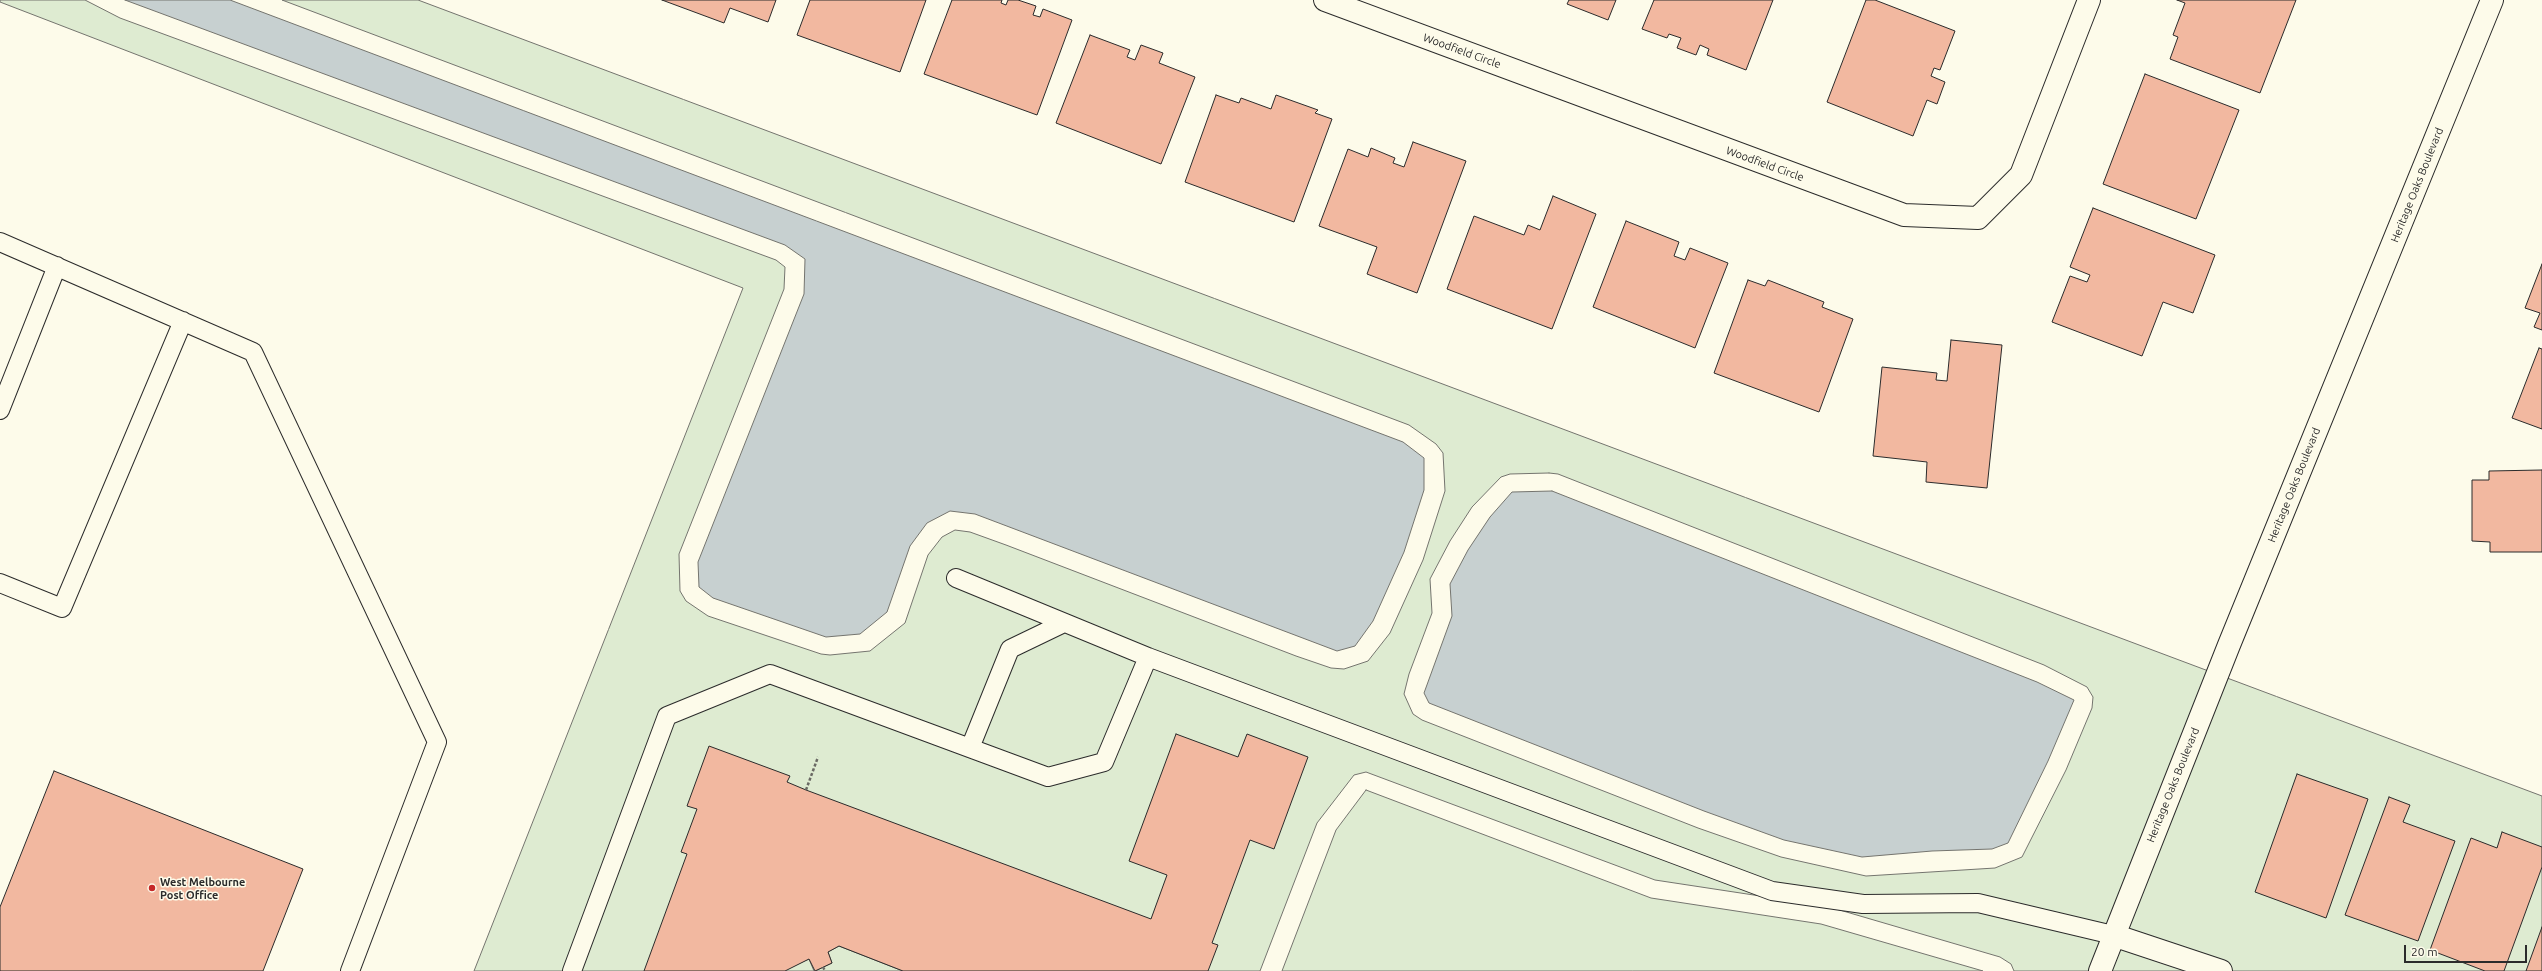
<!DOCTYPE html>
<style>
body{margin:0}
#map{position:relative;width:2542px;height:971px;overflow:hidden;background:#fdfbea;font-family:Ubuntu,sans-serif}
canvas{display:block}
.scale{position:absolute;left:2404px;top:945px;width:123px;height:18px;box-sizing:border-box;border:2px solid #2b2b2b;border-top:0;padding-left:5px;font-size:12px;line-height:14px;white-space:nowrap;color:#2b2b2b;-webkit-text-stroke:3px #fdfbea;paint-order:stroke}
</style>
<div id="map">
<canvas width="2542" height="971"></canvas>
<div class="scale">20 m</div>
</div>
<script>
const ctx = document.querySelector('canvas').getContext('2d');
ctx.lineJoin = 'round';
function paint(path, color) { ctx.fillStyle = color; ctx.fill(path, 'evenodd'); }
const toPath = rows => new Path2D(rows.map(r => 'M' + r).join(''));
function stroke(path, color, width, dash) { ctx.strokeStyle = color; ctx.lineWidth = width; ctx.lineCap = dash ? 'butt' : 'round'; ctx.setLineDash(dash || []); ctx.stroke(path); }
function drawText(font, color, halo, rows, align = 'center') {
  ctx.font = font + ' Ubuntu,sans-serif'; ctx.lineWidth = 3; ctx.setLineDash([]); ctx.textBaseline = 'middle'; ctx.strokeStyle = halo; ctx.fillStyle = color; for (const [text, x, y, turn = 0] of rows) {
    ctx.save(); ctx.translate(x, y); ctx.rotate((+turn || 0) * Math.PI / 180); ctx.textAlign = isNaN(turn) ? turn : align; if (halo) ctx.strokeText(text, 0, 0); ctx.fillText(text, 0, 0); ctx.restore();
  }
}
const green = toPath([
 [0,0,85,0,120,18,776,260,785,267,784,289,679,554,680,591,686,601,708,616,821,654,830,655,870,651,905,623,928,555,942,537,955,530,970,532,1006,545,1296,656,1331,668,1344,669,1368,661,1390,633,1423,560,1445,491,1443,453,1436,444,1409,425,282,0,418,0,2542,796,2542,971,2014,971,2011,964,2000,957,1826,906,1655,880,1366,772,1354,775,1317,823,1260,971,954,971,840,928,765,971,474,971,743,288,0,2,0,0],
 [1549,473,1558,474,2044,665,2087,687,2093,697,2092,708,2066,770,2022,857,1995,868,1866,876,1781,857,1698,828,1422,720,1413,714,1404,694,1409,674,1432,613,1430,579,1450,541,1472,507,1501,477,1510,474,1549,473],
 [1366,790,1651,898,1821,924,1983,971,1282,971,1336,830,1366,790],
 [839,946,903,971,815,971,832,963,828,952,839,946],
 [809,959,814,971,785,971,786,969,809,959]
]);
paint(green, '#deebd1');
stroke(green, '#74746e', 1);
const water = toPath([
 [125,0,230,0,1403,442,1424,458,1424,490,1404,552,1373,621,1355,646,1337,651,975,514,950,511,927,523,910,546,887,612,860,634,826,637,713,598,699,587,698,562,804,294,805,259,785,245,125,0],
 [1552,491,2037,682,2074,700,2048,761,2008,843,1992,849,1932,851,1862,857,1784,840,1704,811,1429,703,1424,693,1452,616,1450,584,1468,550,1490,517,1512,492,1552,491]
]);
paint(water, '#c7d0d0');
stroke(water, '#74746e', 1);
const building = toPath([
 [662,0,776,0,768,22,730,8,724,23,662,0],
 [810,0,926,0,900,72,797,35,810,0],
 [952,0,1002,0,1001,3,1006,5,1008,0,1018,0,1036,6,1033,15,1040,17,1043,9,1072,20,1037,115,924,74,952,0],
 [1569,0,1616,0,1608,20,1567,4,1569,0],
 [1654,0,1773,0,1746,70,1707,55,1709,49,1700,45,1696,55,1677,48,1681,38,1669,34,1667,38,1642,29,1654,0],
 [1866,0,1875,0,1955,31,1940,70,1934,68,1931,76,1945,82,1937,104,1927,100,1913,136,1827,102,1866,0],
 [2177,0,2296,0,2260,93,2170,59,2178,37,2173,35,2185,3,2177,0],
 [1090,35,1130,50,1127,57,1135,60,1141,45,1163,53,1159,63,1195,77,1161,164,1056,123,1090,35],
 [2145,74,2239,110,2196,219,2103,184,2145,74],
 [1216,95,1239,103,1241,98,1271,109,1276,95,1318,110,1315,113,1332,119,1294,222,1185,182,1216,95],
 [1413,142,1466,161,1417,293,1367,274,1377,247,1319,226,1348,149,1368,157,1371,148,1395,158,1393,163,1404,167,1413,142],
 [1553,196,1596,214,1552,329,1447,289,1474,216,1524,235,1528,225,1540,230,1553,196],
 [2093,208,2215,255,2193,313,2163,302,2142,356,2052,322,2070,276,2087,282,2090,275,2070,267,2093,208],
 [1626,221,1679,242,1674,256,1685,260,1690,248,1728,263,1695,348,1593,307,1626,221],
 [2542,264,2542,330,2534,327,2540,313,2525,308,2542,264],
 [1748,280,1765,286,1768,280,1824,302,1822,307,1853,319,1819,412,1714,373,1748,280],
 [1951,340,2002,345,1987,488,1926,482,1927,462,1873,456,1882,367,1937,373,1936,380,1947,381,1951,340],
 [2539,348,2542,349,2542,429,2512,418,2539,348],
 [2542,470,2542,552,2490,552,2490,542,2472,541,2472,480,2489,480,2489,471,2542,470],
 [1176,734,1238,757,1247,734,1308,757,1274,849,1250,840,1212,943,1218,945,1208,971,903,971,839,946,828,952,832,963,815,971,809,959,785,971,644,971,687,854,681,852,697,809,687,806,709,746,790,776,787,782,806,790,1151,919,1167,875,1129,861,1176,734],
 [54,771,303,869,263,971,0,971,0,907,54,771],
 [2297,774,2368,799,2326,918,2255,892,2297,774],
 [2389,797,2410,805,2403,822,2455,841,2418,941,2345,915,2389,797],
 [2502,832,2542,847,2542,867,2504,971,2485,971,2430,950,2471,838,2497,848,2502,832],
 [2542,927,2542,971,2526,971,2542,927]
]);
paint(building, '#f2b8a0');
stroke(building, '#2b2b2b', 1);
const lane = toPath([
 [0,242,253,352,437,742,350,971],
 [0,410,57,266],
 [956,578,1148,657],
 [0,583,62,608,183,321],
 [970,748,1010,649,1064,623],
 [572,971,667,716,770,674,1048,777,1104,762,1148,657,1772,891,1863,904,1978,903,2113,935]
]);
const street = toPath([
 [1325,0,1904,215,1978,218,2021,175,2089,0],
 [2113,935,2221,971],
 [2100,971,2229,645,2492,0]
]);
stroke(lane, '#2b2b2b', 20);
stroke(street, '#2b2b2b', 24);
stroke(toPath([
 [806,790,818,757],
 [823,967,825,971]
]), '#6a6964', 2.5, [3, 2]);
stroke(lane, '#fdfbea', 18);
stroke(street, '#fdfbea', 22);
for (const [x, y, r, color] of [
 [152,888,4,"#c62828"]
]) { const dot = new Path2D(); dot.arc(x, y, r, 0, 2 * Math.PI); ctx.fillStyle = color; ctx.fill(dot); stroke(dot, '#fdfbea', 1.5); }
drawText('11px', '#2b2b2b', '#fdfbea', [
 ["Woodfield Circle",1462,51,20],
 ["Woodfield Circle",1765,164,20],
 ["Heritage Oaks Boulevard",2417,185,-68],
 ["Heritage Oaks Boulevard",2294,485,-68],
 ["Heritage Oaks Boulevard",2173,785,-68]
]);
drawText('bold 11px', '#2b2b2b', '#fdfbea', [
 ["West Melbourne",160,882],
 ["Post Office",160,895]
], 'left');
</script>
